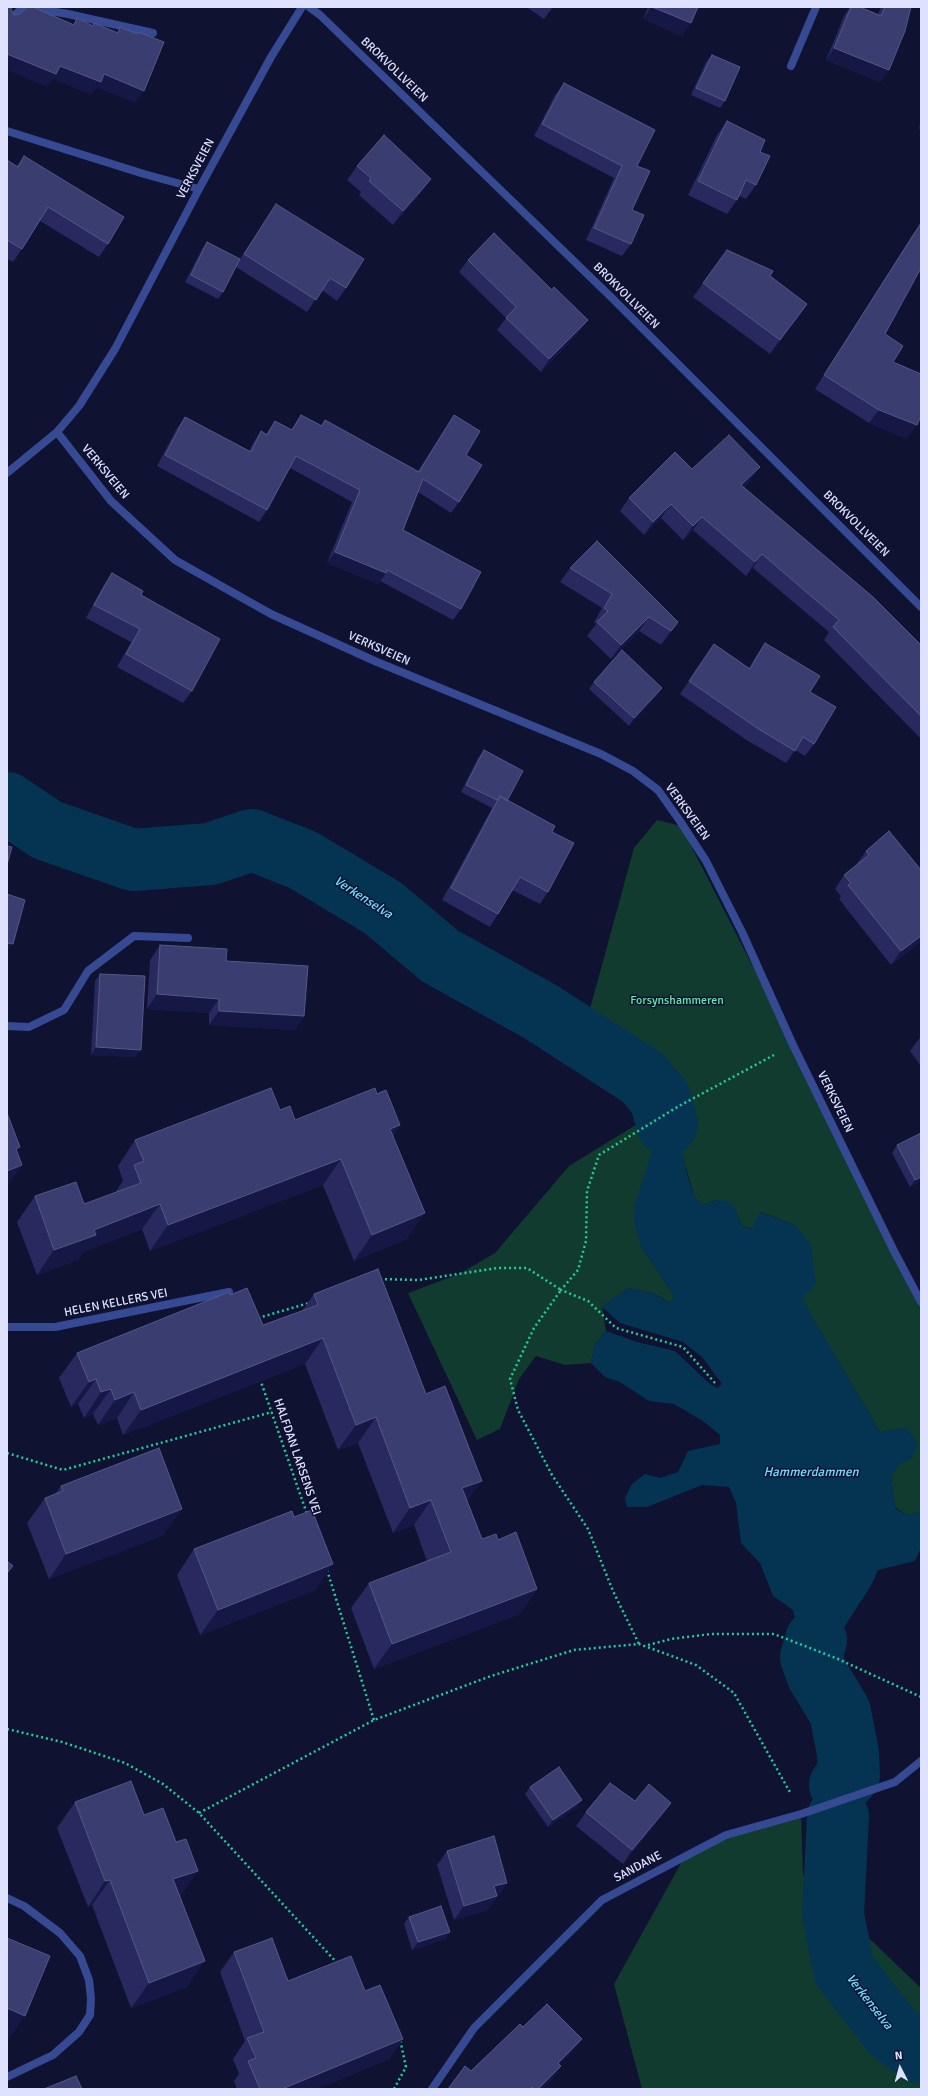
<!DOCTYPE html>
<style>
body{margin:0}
#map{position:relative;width:928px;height:2096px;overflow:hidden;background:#0f1230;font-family:Signika,sans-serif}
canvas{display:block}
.frame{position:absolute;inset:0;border:8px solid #dee2ff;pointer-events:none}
.north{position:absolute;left:880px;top:2048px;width:40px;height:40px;-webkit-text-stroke:3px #0f1230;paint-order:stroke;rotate:354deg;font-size:11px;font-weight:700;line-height:16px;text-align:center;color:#dee2ff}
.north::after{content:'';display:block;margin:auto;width:14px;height:18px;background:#dee2ff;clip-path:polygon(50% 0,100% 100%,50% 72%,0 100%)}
</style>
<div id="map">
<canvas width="928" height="2096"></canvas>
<div class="frame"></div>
<div class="north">N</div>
</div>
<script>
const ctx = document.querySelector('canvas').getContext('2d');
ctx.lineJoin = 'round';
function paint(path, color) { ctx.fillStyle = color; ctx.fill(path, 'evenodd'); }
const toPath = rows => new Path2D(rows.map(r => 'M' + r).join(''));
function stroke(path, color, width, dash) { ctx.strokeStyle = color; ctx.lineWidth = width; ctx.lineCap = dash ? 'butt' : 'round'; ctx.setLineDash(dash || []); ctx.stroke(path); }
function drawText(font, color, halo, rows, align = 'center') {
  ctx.font = font + ' Signika,sans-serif'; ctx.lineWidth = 3; ctx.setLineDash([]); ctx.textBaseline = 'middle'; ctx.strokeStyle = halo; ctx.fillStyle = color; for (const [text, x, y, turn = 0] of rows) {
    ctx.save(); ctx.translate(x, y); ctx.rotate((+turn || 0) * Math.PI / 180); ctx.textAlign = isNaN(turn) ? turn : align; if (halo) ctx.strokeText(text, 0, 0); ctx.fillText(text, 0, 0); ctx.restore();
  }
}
paint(toPath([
 [657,820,681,826,793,1045,921,1302,921,1512,907,1515,895,1507,891,1477,899,1464,913,1457,907,1428,880,1432,801,1298,795,1225,761,1212,753,1229,742,1226,734,1207,717,1200,703,1205,694,1196,673,1123,667,1124,660,1098,643,1078,582,1038,634,848],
 [647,1118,660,1127,647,1172,641,1246,674,1296,671,1303,652,1293,628,1288,602,1307,606,1331,595,1344,591,1363,565,1365,536,1356,519,1379,500,1429,477,1440,408,1293,459,1274,495,1253,569,1166],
 [801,1814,803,1875,921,1988,921,2089,642,2089,614,1984,685,1856,726,1835]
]), '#113b2f');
paint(toPath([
 [673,1122,679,1136,687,1174,694,1196,703,1205,717,1200,728,1201,734,1207,742,1226,752,1229,760,1212,795,1225,811,1244,816,1284,802,1299,880,1432,907,1428,918,1443,913,1457,899,1464,891,1477,895,1508,907,1515,921,1512,921,1548,915,1561,878,1570,872,1584,832,1646,798,1633,793,1610,773,1596,760,1563,741,1543,736,1503,729,1487,702,1485,647,1507,627,1507,625,1498,632,1484,645,1474,660,1478,678,1472,688,1451,720,1444,720,1435,703,1421,674,1404,649,1401,620,1382,605,1377,591,1363,595,1344,606,1331,637,1342,675,1351,710,1384,718,1388,722,1384,702,1357,683,1342,620,1323,602,1307,628,1288,652,1293,670,1303,674,1296,641,1246,634,1223,635,1204,660,1127]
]), '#053453');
stroke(toPath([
 [7,803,47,830,133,860,210,854,252,840,303,860,383,908,440,956,541,1012,643,1078,660,1098,667,1124],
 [816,1640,811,1657,817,1674,840,1712,848,1753,849,1775,840,1785],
 [838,1817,833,1915,844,1970,893,2033,921,2053]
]), '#053453', 62);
stroke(toPath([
 [380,1279,419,1280,498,1268,527,1268,561,1290,534,1328,510,1379,518,1410,552,1475,588,1529,613,1591,639,1644],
 [258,1318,309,1303],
 [260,1379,307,1514],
 [715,1383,683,1347,616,1328,588,1301,561,1290,578,1270,586,1241,587,1191,599,1155,679,1106,774,1055],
 [7,1453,63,1470,272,1412],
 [327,1570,374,1720],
 [648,1645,671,1639,711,1634,774,1634,838,1659,921,1697],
 [7,1729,62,1742,125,1763,163,1784,199,1813,338,1964],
 [199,1813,374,1720,491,1676,574,1650,639,1644,696,1665,734,1693,791,1794],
 [394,2089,406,2067,400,2039]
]), '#23ce9a', 2.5, [2, 3]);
stroke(toPath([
 [25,7,68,14,153,33],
 [7,23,23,7],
 [791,66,816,7],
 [7,131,144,174,199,189],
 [7,1026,29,1027,64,1010,88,971,134,936,188,938]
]), '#364993', 8);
stroke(toPath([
 [309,7,320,15,612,298,921,607],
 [57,432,111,501,175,560,271,614,377,662,601,754,633,771,658,790,680,821,706,861,742,932,793,1045,894,1251,921,1302],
 [7,473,57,432,79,406,115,349,199,189,271,57,302,7],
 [7,1327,55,1327,229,1292],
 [7,1898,24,1906,60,1933,80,1956,89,1980,91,1999,90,2015,79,2032,53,2055,7,2077],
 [432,2089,474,2028,602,1900,726,1835,801,1814,895,1782,921,1761]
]), '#364993', 8);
paint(toPath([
 [526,7,553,7,544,19],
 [648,7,698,7,682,36,643,19],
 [850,7,860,7,878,14,881,7,911,7,889,70,880,82,826,60,844,16],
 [712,55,725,101,720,108,691,95,706,62],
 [564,83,637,166,632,210,631,244,622,256,586,240,614,178,534,136,555,95],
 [727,121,760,152,756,185,746,199,739,196,737,200,727,214,688,195,717,135],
 [921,124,921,136,919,126],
 [24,156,108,244,99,257,40,221,22,249,13,262,7,259,7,160,17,166],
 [357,166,421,193,393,225,359,195,361,192,347,180],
 [276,204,346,288,337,301,322,290,307,312,236,267,223,292,218,299,185,282,202,249,207,242,240,259],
 [921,223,885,334,907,439,869,423,815,389,911,237],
 [468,260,552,290,588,320,579,332,541,372,497,330,506,318,459,272],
 [770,276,807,304,770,354,693,297,703,283],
 [301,415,321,426,325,420,418,471,446,427,454,415,466,455,459,502,451,513,418,492,403,530,461,609,453,620,380,581,378,584,327,563,352,502,290,468,267,510,259,522,157,466,177,428,185,417,249,451,253,443,261,431,266,434,275,421,291,430],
 [692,469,750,481,744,487,921,645,921,739,824,640,829,632,753,568,746,576,693,530,683,540,661,518,644,535,620,511,629,498],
 [570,568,678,622,661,645,639,631,611,659,587,636,596,624,594,622,602,608,560,582],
 [112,573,141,595,192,691,183,703,117,667,131,642,86,618,103,586],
 [765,643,810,692,814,744,805,756,795,750,786,763,748,741,680,694,714,644,749,668,756,656],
 [594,682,662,688,657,695,629,726,589,689],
 [484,750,507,801,552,832,548,892,540,904,512,890,498,914,490,927,442,900,492,808,461,792,478,758],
 [866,851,921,870,921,942,891,965,839,899,841,896,835,889,844,875,856,865],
 [160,945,304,1016,294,1030,209,1025,209,1013,147,1009,150,960],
 [100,974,136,1057,91,1055,95,981],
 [921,1036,921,1066,910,1051],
 [377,1094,400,1125,393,1136,407,1239,354,1261,323,1185,150,1251,142,1229,83,1252,78,1260,37,1275,17,1222,35,1196,84,1204,117,1192,116,1191,123,1181,118,1166,135,1140,280,1110,295,1120],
 [897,1145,921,1181,910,1187,892,1153],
 [314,1294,467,1502,482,1539,498,1540,537,1589,520,1614,374,1669,351,1608,369,1583,427,1561,414,1525,393,1533,358,1443,338,1450,305,1364,123,1435,117,1418,98,1425,93,1414,84,1418,78,1404,71,1407,59,1378,77,1353,230,1295,263,1325,301,1312],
 [61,1486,164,1535,49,1579,27,1523,45,1498,56,1493],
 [194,1549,316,1590,200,1635,177,1575],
 [530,1787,577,1807,548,1827,525,1794],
 [635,1801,671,1803,661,1817,623,1864,576,1826,586,1812],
 [75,1802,144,1815,176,1842,198,1871,180,1896,187,1987,131,2008,92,1905,88,1907,57,1828],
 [447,1851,507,1883,488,1910,454,1920,437,1865],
 [409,1917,450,1932,445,1939,412,1950,404,1924],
 [234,1952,288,1981,365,1991,403,2039,389,2059,317,2089,237,2089,234,2081,239,2074,233,2059,245,2041,220,1972]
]), '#27295f');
paint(toPath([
 [651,7,652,7,691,23,682,36,643,19],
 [834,48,889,70,880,82,826,60],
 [7,54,60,66,104,74,144,91,135,103,97,88,91,95,53,79,47,87,7,70],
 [431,179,421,193,393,225,403,211],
 [807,304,797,318,770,354,780,340],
 [588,320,579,332,541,372,549,359],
 [879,410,917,425,907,439,869,423],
 [760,467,750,481,732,498,741,485],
 [671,504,661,518,644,535,653,522],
 [702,517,693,530,683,540,693,526],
 [335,552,386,573,378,584,327,563],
 [762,554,753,568,746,576,755,562],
 [649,617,639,631,611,659,621,645],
 [678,622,668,636,661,645,671,631],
 [662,688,657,695,629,726,634,718],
 [921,936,921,942,891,965,901,951],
 [7,943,13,944,7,952],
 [157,994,219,999,209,1013,147,1009],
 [219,1011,304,1016,294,1030,209,1025],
 [96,1047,141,1050,136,1057,91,1055],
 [400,1125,383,1150,390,1129],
 [341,1159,323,1185,150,1251,168,1225],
 [22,1165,8,1185,7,1186,7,1171],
 [921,1177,921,1181,910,1187,915,1180],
 [160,1204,142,1229,83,1252,78,1260,37,1275,54,1250,94,1230],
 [425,1213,407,1239,354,1261,372,1235],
 [323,1338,305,1364,123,1435,141,1410],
 [96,1379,78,1404,71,1407,89,1382],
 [111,1389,93,1414,84,1418,101,1392],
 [134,1392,117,1418,98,1425,115,1400],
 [376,1417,358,1443,338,1450,356,1425],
 [482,1481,464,1506,462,1488],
 [431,1500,414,1525,393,1533,410,1508],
 [182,1509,164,1535,49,1579,66,1554],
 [333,1564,316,1590,200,1635,218,1610],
 [537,1589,520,1614,374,1669,392,1644],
 [582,1800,577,1807,548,1827,553,1820],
 [671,1803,661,1817,623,1864,632,1850],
 [198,1871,180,1896,156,1905,173,1879],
 [110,1880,92,1905,88,1907,105,1881],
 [507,1883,488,1910,454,1920,464,1906,494,1886],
 [450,1932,445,1939,412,1950,418,1942],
 [205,1961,187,1987,131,2008,149,1983],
 [7,2008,25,2016,7,2042],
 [403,2039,389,2059,317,2089,282,2089],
 [582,2039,572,2053,548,2076,558,2063],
 [561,2066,552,2080,542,2089,538,2089]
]), '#151745');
const building = toPath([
 [7,7,12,7,11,9,14,15,20,14,27,7,33,7,74,25,77,18,93,26,94,23,118,33,120,27,137,34,138,32,164,42,144,91,104,74,101,82,60,66,56,74,7,54,7,7],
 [652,7,698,7,691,23,652,7],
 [851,7,860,7,881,16,885,7,911,7,905,31,889,70,834,48,851,7],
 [712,55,740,67,725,101,696,88,712,55],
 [564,83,655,130,637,166,650,171,632,210,644,215,631,244,594,228,622,166,542,124,564,83],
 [727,121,765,140,760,152,770,156,756,185,746,180,737,200,698,181,727,121],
 [384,135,431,179,403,211,369,181,371,178,357,166,384,135],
 [24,156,124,217,108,244,48,207,22,249,7,240,7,160,18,167,24,156],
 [276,204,364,259,346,288,330,278,316,300,244,254,276,204],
 [921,223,921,268,885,334,903,346,893,362,921,374,921,416,917,425,879,410,824,375,921,223],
 [494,233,552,290,554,287,588,320,549,359,506,318,516,307,468,260,494,233],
 [207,242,240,259,223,292,191,275,207,242],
 [727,250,773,271,770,276,807,304,780,340,703,283,727,250],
 [301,415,322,426,325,420,419,472,454,415,480,431,466,455,482,465,459,502,423,479,403,530,481,572,461,609,387,570,386,573,335,552,360,490,296,456,267,510,165,455,185,417,251,452,261,431,267,435,275,421,292,430,301,415],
 [729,435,760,467,741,485,873,597,921,645,921,716,833,627,839,620,762,554,755,562,702,517,693,526,671,504,653,522,629,498,675,452,692,469,729,435],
 [597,541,678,622,671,631,649,617,621,645,597,622,608,611,604,608,612,594,570,568,597,541],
 [112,573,143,591,141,595,220,639,192,691,126,654,140,629,94,605,112,573],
 [765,643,820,676,810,692,836,707,814,744,803,737,795,751,757,728,689,681,714,644,750,669,765,643],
 [622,650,662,688,634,718,594,682,622,650],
 [484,750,523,771,507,801,500,796,497,800,466,785,484,750],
 [500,796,555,826,552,832,574,843,548,892,520,877,498,914,451,888,500,796],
 [889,831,921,870,921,936,901,951,848,885,851,883,844,875,869,855,866,851,889,831],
 [7,846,12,847,7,865,7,846],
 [7,894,25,900,13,944,7,943,7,894],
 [160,945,227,949,226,961,308,966,304,1016,219,1011,219,999,157,994,160,945],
 [100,974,145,976,141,1050,96,1047,100,974],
 [271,1088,280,1110,290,1106,295,1120,375,1088,377,1094,386,1090,400,1125,390,1129,425,1213,372,1235,341,1159,168,1225,160,1204,94,1230,96,1235,54,1250,35,1196,76,1182,84,1204,141,1183,134,1165,144,1161,135,1140,271,1088],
 [7,1113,20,1147,16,1149,22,1165,7,1171,7,1113],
 [921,1133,921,1177,915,1180,897,1145,921,1133],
 [378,1269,426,1394,445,1386,482,1481,462,1488,482,1539,496,1534,498,1540,516,1532,537,1589,392,1644,369,1583,451,1552,431,1500,410,1508,376,1417,356,1425,323,1338,141,1410,134,1392,115,1400,111,1389,101,1392,96,1379,89,1382,77,1353,229,1292,230,1295,247,1288,263,1325,318,1305,314,1294,378,1269],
 [159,1448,182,1509,66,1554,45,1498,63,1491,61,1486,159,1448],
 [312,1510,333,1564,218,1610,194,1549,292,1511,294,1517,312,1510],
 [7,1561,13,1566,7,1573,7,1561],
 [559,1767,582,1800,553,1820,530,1787,559,1767],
 [131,1781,144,1815,163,1808,176,1842,186,1839,198,1871,173,1879,205,1961,149,1983,110,1880,105,1881,75,1802,131,1781],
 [610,1783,635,1801,649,1784,671,1803,632,1850,586,1812,610,1783],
 [494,1836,507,1883,494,1886,497,1896,464,1906,447,1851,494,1836],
 [441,1906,450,1932,418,1942,409,1917,441,1906],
 [7,1938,50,1956,25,2016,7,2008,7,1938],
 [272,1938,288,1981,351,1956,365,1991,380,1985,403,2039,282,2089,260,2089,248,2061,256,2058,247,2038,264,2032,234,1952,272,1938],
 [547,2004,582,2039,558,2063,561,2066,538,2089,534,2089,532,2087,530,2089,448,2089,465,2066,471,2071,520,2024,523,2027,547,2004],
 [76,2076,82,2089,44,2089,76,2076]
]);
paint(building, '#3a3d70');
stroke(building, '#545787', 1);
drawText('12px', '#dee2ff', '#0f1230', [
 ["BROKVOLLVEIEN",394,70,44],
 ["VERKSVEIEN",196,169,-62],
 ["BROKVOLLVEIEN",626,296,45],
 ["VERKSVEIEN",105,472,50],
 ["BROKVOLLVEIEN",856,524,45],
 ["VERKSVEIEN",379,649,24],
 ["VERKSVEIEN",687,812,54],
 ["VERKSVEIEN",835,1102,64],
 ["HELEN KELLERS VEI",116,1303,-11],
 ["HALFDAN LARSENS VEI",297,1457,71],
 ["SANDANE",638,1867,-28]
]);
drawText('12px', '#5ceda6', '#0f1230', [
 ["Forsynshammeren",677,1001]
]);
drawText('italic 13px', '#6cdeff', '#0f1230', [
 ["Verkenselva",363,898,33],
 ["Hammerdammen",811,1473],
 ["Verkenselva",869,2002,52]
]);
</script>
